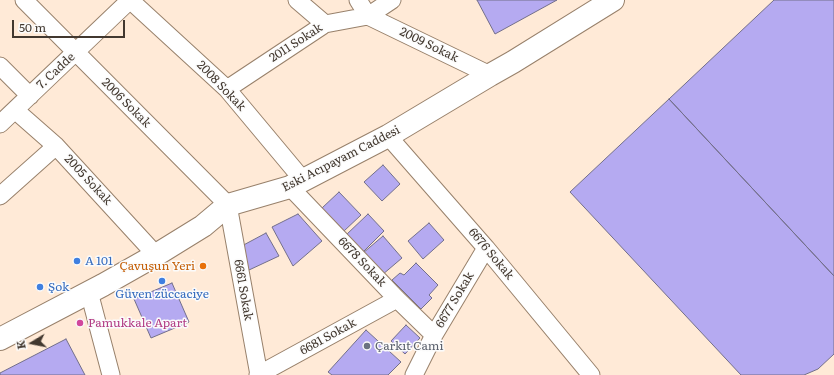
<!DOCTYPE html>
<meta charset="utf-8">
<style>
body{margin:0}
#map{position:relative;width:834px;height:375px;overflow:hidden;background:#ffead7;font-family:Literata,serif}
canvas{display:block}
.north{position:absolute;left:12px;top:323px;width:40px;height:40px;-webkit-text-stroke:3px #fbfbfb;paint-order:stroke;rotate:260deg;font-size:11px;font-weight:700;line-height:16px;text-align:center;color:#42382f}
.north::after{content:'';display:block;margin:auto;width:14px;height:18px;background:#42382f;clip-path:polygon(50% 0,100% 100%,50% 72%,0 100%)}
.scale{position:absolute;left:12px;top:20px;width:113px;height:18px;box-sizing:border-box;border:2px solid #42382f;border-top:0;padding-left:5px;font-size:12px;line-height:14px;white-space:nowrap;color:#42382f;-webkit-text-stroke:3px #fbfbfb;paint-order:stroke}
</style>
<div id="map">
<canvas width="834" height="375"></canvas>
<div class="north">K</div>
<div class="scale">50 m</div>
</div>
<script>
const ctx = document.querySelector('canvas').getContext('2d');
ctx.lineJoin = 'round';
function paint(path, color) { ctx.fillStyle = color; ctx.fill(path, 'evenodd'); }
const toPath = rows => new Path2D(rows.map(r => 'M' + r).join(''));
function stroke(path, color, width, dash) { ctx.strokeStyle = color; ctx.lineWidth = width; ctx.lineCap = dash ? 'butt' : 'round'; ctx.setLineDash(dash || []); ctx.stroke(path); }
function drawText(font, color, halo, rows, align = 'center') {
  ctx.font = font + ' Literata,serif'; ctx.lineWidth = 3; ctx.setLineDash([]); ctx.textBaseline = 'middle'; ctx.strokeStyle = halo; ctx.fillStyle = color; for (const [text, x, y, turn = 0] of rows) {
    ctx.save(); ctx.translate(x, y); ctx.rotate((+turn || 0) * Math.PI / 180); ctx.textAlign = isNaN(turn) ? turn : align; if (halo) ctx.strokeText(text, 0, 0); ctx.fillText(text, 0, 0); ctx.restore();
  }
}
const building = toPath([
 [477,0,557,0,495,34,477,0],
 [774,0,834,0,834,276,669,99,774,0],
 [669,99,834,276,834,354,818,369,804,375,741,375,570,192,669,99],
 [383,165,400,184,382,201,364,182,383,165],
 [339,192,361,215,344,231,322,208,339,192],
 [298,214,322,241,293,266,272,227,298,214],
 [368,214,384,231,363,252,346,235,368,214],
 [429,223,444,240,423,259,408,241,429,223],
 [266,233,279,256,249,270,238,248,266,233],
 [383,236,402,258,382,275,363,253,383,236],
 [416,263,438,285,429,295,432,298,421,309,392,280,400,273,404,275,416,263],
 [172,283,189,322,151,338,134,299,172,283],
 [406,325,420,338,405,354,391,341,406,325],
 [366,330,401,362,388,375,332,375,328,372,366,330],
 [66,339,85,375,0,375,0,373,66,339]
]);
paint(building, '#b5aaf1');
stroke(building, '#736f8a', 1);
const minor = toPath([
 [24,0,228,205,259,375],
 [130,0,227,89,303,180],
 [297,0,325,24],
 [358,0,368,16],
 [368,16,490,75],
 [0,66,30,96],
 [227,89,325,24,368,16,392,0],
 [15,110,56,146,156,255],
 [0,124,130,0],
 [388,136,486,248,591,375],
 [290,187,397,299,434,335],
 [0,196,56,146],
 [89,292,111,375],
 [258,375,397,299],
 [414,375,434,335,486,248]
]);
const secondary = toPath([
 [0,339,103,285,156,255,203,226,228,205,290,187,388,136,490,75,513,62,613,0]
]);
stroke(minor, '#98816b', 19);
stroke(secondary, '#98816b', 24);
stroke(minor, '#fff', 17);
stroke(secondary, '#fff', 22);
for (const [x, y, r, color] of [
 [77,261,4,"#3f7fe0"],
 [203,266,4,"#e8710a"],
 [162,281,4,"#3f7fe0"],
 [40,287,4,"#3f7fe0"],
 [80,323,4,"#d1479c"],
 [367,346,4,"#6b7280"]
]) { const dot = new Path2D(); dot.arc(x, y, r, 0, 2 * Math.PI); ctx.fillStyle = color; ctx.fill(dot); stroke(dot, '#fbfbfb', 1.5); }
drawText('12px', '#42382f', '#fbfbfb', [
 ["2011 Sokak",296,43,-33],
 ["2009 Sokak",429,45,26],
 ["7. Cadde",56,71,-43],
 ["2008 Sokak",221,86,46],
 ["2006 Sokak",126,103,45],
 ["Eski Acıpayam Caddesi",341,159,-27],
 ["2005 Sokak",88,180,47],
 ["6676 Sokak",491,254,50],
 ["6678 Sokak",362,262,46],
 ["6661 Sokak",243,290,80],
 ["6677 Sokak",455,300,-59],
 ["6681 Sokak",328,337,-29]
]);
drawText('12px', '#366cbe', '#fbfbfb', [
 ["A 101",85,261],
 ["Şok",48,287],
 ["Güven züccaciye",162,294,"center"]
], 'left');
drawText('12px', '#c56008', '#fbfbfb', [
 ["Çavuşun Yeri",195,266]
], 'right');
drawText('12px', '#b23c85', '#fbfbfb', [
 ["Pamukkale Apart",88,323]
], 'left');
drawText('12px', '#5b616d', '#fbfbfb', [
 ["Çarkıt Cami",375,346]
], 'left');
</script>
